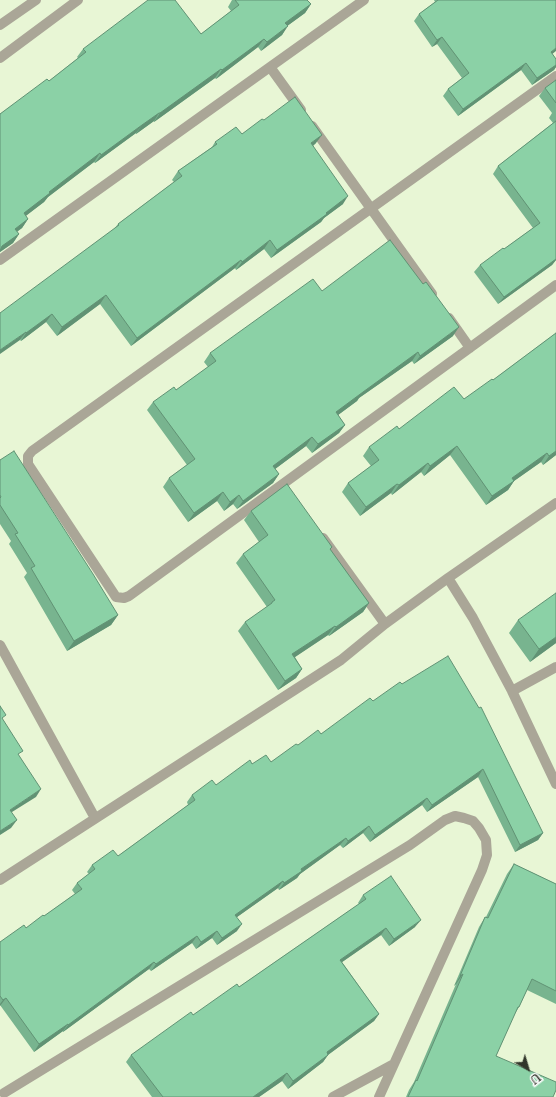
<!DOCTYPE html>
<style>
body{margin:0}
#map{position:relative;width:556px;height:1097px;overflow:hidden;background:#e8f6d5;font-family:"Libre Baskerville",serif}
canvas{display:block}
.north{position:absolute;left:508px;top:1049px;width:40px;height:40px;-webkit-text-stroke:3px #fff;paint-order:stroke;rotate:142deg;font-size:11px;font-weight:700;line-height:16px;text-align:center;color:#31362a}
.north::after{content:'';display:block;margin:auto;width:14px;height:18px;background:#31362a;clip-path:polygon(50% 0,100% 100%,50% 72%,0 100%)}
</style>
<div id="map">
<canvas width="556" height="1097"></canvas>
<div class="north">U</div>
</div>
<script>
const ctx = document.querySelector('canvas').getContext('2d');
ctx.lineJoin = 'round';
const toPath = rows => new Path2D(rows.map(r => 'M' + r).join(''));
function stroke(path, color, width, dash) { ctx.strokeStyle = color; ctx.lineWidth = width; ctx.lineCap = dash ? 'butt' : 'round'; ctx.setLineDash(dash || []); ctx.stroke(path); }
function paint(path, color) { ctx.fillStyle = color; ctx.fill(path, 'evenodd'); }
stroke(toPath([
 [0,25,36,0],
 [0,58,78,0],
 [270,67,364,0],
 [556,76,32,451,28,456,28,464,116,597,124,598,129,596,556,285],
 [312,126,432,294],
 [0,260,270,67,301,110],
 [449,318,470,348],
 [323,538,385,624],
 [448,578,473,618,512,691,556,784],
 [0,645,95,818],
 [512,691,556,667],
 [0,880,341,660,385,624,448,578,556,503],
 [4,1093,410,845,445,820,455,816,464,818,473,821,479,828,486,840,487,855,482,870,379,1097],
 [333,1097,394,1064]
]), '#aaa697', 10);
paint(toPath([
 [232,0,307,0,311,4,305,13,287,26,282,35,261,51,258,47,216,79,215,78,154,122,154,121,136,134,136,133,95,163,94,162,48,197,44,202,25,216,28,219,22,228,17,232,19,234,13,243,0,252,0,114,49,81,78,58,77,57,83,49,201,34,231,11,228,7],
 [434,0,556,0,552,54,556,59,556,67,554,70,532,85,521,70,458,116,443,96,448,89,462,78,437,44,432,47,414,21,419,14,435,2],
 [556,80,556,260,552,265,498,304,474,272,480,265,504,249,533,228,493,174,498,166,553,123,549,118,552,113,539,96,545,88],
 [264,120,316,143,313,146,343,204,324,218,321,222,271,258,264,249,236,270,235,268,131,346,100,304,57,336,46,322,21,341,20,340,64,267,114,229,118,224,174,182,172,180,178,171,212,147,215,142,242,134],
 [322,291,453,336,414,364,412,361,359,398,357,401,338,415,345,425,339,433,312,453,306,446,275,469,279,474,273,483,237,509,233,504,224,511,217,501,188,522,163,487,169,478,187,465,147,410,153,402,176,390,208,367,204,362,210,353],
 [556,333,556,455,543,465,541,462,514,481,508,490,486,505,450,455,424,476,421,472,392,495,391,493,360,516,342,492,348,483,371,466,363,456,369,447,399,429,464,399,493,380],
 [0,460,118,615,111,625,67,651,24,577,27,573,9,544,11,541,0,524],
 [251,511,332,547,330,549,369,603,363,612,329,636,328,635,295,657,302,669,296,678,278,690,238,631,245,622,267,607,236,563,243,554,259,542,244,520],
 [518,620,556,643,530,662,509,633],
 [402,684,543,833,538,840,515,852,478,777,427,812,422,805,370,842,363,833,343,848,340,845,300,874,297,878,279,890,278,888,237,917,237,931,217,945,212,938,196,949,192,943,151,971,149,969,63,1032,63,1031,34,1052,0,1005,0,1006,0,942,26,928,44,916,75,894,72,890,77,883,89,874,87,872,92,865,118,856,188,805,187,802,192,795,216,785,252,764,271,762,298,745,321,734,373,701],
 [514,864,556,884,556,1004,527,990,519,1007,514,1015,496,1056,553,1097,406,1097,409,1090,414,1082,456,984,454,986,479,927,485,917,486,917,507,874],
 [363,895,415,927,389,946,381,935,342,962,379,1014,374,1021,328,1055,323,1062,288,1089,282,1081,259,1097,152,1097,126,1062,131,1055,193,1015,239,987,359,904,358,903]
]), '#78b48f');
paint(toPath([
 [311,4,305,13,279,32,285,23],
 [288,26,282,35,261,51,267,42],
 [442,37,437,44,432,47,437,40],
 [264,39,258,47,216,79,222,70],
 [556,48,556,51,546,59,551,52],
 [526,63,521,70,458,116,463,109],
 [556,65,556,67,554,70,532,85,537,78],
 [221,69,215,78,154,122,160,113],
 [159,113,154,121,136,134,142,125],
 [142,125,136,133,95,163,101,155],
 [322,135,316,143,305,152,311,143],
 [100,153,94,162,48,197,44,202,18,222,24,213,49,192],
 [348,196,343,204,324,218,321,222,271,258,277,250],
 [28,219,22,228,9,237,15,229],
 [19,234,13,243,0,252,0,249,2,246],
 [270,240,264,249,236,270,242,262],
 [556,256,556,260,552,265,498,304,504,297],
 [241,260,235,268,131,346,137,338],
 [106,295,100,304,57,336,62,327],
 [52,314,46,322,21,341,26,333],
 [459,327,453,336,414,364,420,356],
 [26,332,20,340,0,354,0,350],
 [418,352,412,361,359,398,357,401,330,421,336,412,363,392],
 [345,425,339,433,312,453,318,444],
 [312,437,306,446,267,475,273,466],
 [457,446,450,455,424,476,430,466],
 [556,451,556,455,543,465,549,456],
 [547,453,541,462,514,481,508,490,486,505,492,496,512,478],
 [428,463,421,472,392,495,399,485],
 [279,474,273,483,237,509,243,501],
 [397,484,391,493,360,516,366,507],
 [223,492,217,501,188,522,194,513],
 [239,495,233,504,224,511,230,502],
 [369,603,363,612,329,636,336,627],
 [118,615,111,625,67,651,74,641],
 [335,626,328,635,286,663,292,654],
 [556,637,556,643,530,662,539,649],
 [302,669,296,678,278,690,285,681],
 [483,769,478,777,427,812,432,805],
 [41,789,36,797,4,817,10,810],
 [427,798,422,805,370,842,375,835],
 [17,820,11,828,0,835,0,831],
 [369,826,363,833,343,848,348,841],
 [543,833,538,840,515,852,520,845],
 [346,838,340,845,300,874,297,878,279,890,284,883,301,869],
 [283,881,278,888,230,922,235,915],
 [421,920,415,927,389,946,394,939],
 [242,924,237,931,217,945,222,938],
 [386,928,381,935,335,967,340,960],
 [217,931,212,938,196,949,201,942],
 [197,936,192,943,151,971,156,964],
 [154,962,149,969,63,1032,68,1025],
 [463,974,456,984,454,986,460,976],
 [6,998,0,1006,0,1004,3,1000],
 [379,1014,374,1021,321,1060,327,1052],
 [68,1024,63,1031,34,1052,39,1044],
 [328,1055,323,1062,288,1089,293,1081],
 [287,1073,282,1081,259,1097,253,1097]
]), '#619274');
const building = toPath([
 [148,0,175,0,201,34,239,5,235,0,307,0,311,4,285,23,288,26,267,42,264,39,222,70,221,69,160,113,159,113,142,125,101,155,100,153,49,192,50,193,24,213,28,219,15,229,19,234,2,246,0,251,0,114,47,79,49,81,86,52,83,49,148,0],
 [438,0,556,0,556,48,551,52,556,59,556,65,537,78,526,63,463,109,448,89,469,73,442,37,437,40,419,14,438,0],
 [556,80,556,103,545,88,556,80],
 [295,97,322,135,311,143,348,196,326,213,327,214,277,250,270,240,242,262,241,260,137,338,106,295,62,327,52,314,26,333,26,332,0,350,0,313,119,225,118,224,182,176,178,171,217,144,215,142,236,127,242,134,262,119,264,120,295,97],
 [556,121,556,259,504,297,480,265,503,248,504,249,540,223,498,166,556,121],
 [390,240,423,284,426,282,459,327,420,356,418,352,363,392,336,412,345,425,318,444,312,437,273,466,279,474,243,501,239,495,230,502,223,492,194,513,169,478,195,459,153,402,174,387,176,390,216,361,210,353,313,279,322,291,390,240],
 [556,333,556,451,549,456,547,453,512,478,514,481,492,496,457,446,430,466,428,463,399,485,397,484,366,507,348,483,379,460,369,447,397,426,399,429,454,387,464,399,492,379,493,380,556,333],
 [14,451,93,574,118,615,74,641,31,568,35,566,15,534,18,533,0,505,0,498,1,497,0,495,0,460,14,451],
 [287,484,332,547,330,549,369,603,336,627,335,626,292,654,302,669,285,681,245,622,272,603,272,602,275,600,243,554,268,535,251,511,287,484],
 [556,593,556,637,539,649,518,620,556,593],
 [448,656,479,708,481,707,543,833,520,845,483,769,432,805,427,798,375,835,369,826,348,841,346,838,301,869,302,871,284,883,283,881,235,915,242,924,222,938,217,931,201,942,197,936,156,964,154,962,68,1025,68,1024,39,1044,6,998,3,1000,0,996,0,942,24,925,26,928,43,915,44,916,82,889,77,883,95,869,92,865,113,850,118,856,195,800,192,795,212,780,216,785,250,760,252,764,266,755,271,762,296,744,298,745,318,730,321,734,370,698,373,701,400,682,402,684,448,656],
 [0,706,6,715,2,718,23,751,18,754,41,789,10,810,17,820,0,831,0,706],
 [514,864,556,884,556,991,532,979,519,1007,518,1007,496,1056,556,1082,556,1090,553,1097,408,1097,416,1080,417,1081,463,974,460,976,485,917,488,918,514,864],
 [391,876,421,920,394,939,386,928,340,960,379,1014,327,1052,328,1055,293,1081,287,1073,253,1097,163,1097,131,1055,191,1012,193,1015,237,984,239,987,366,899,363,895,391,876]
]);
paint(building, '#8bd1a6');
stroke(building, '#619274', 1);
</script>
